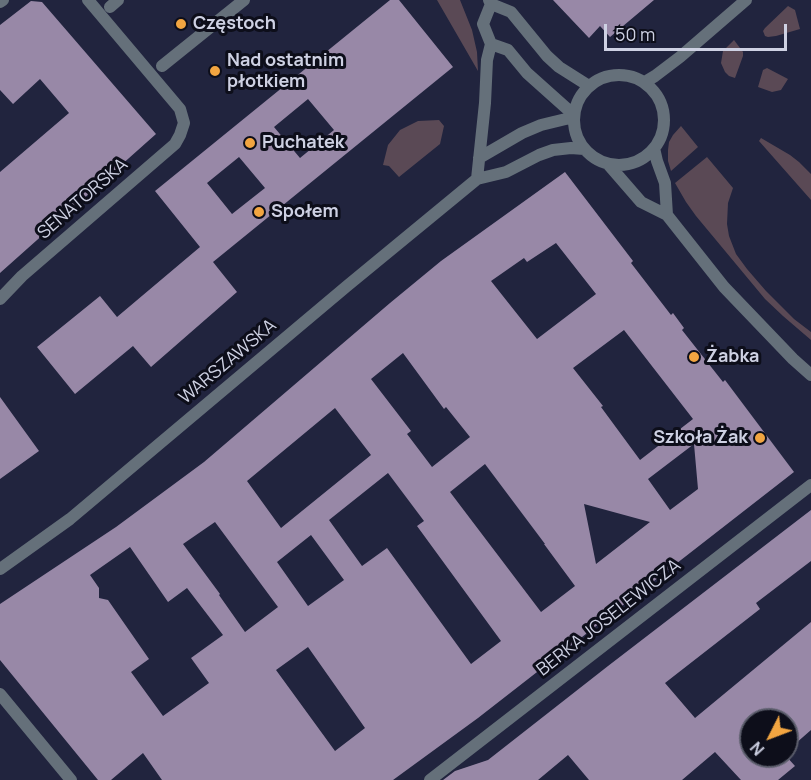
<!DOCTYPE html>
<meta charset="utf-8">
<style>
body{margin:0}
#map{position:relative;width:811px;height:780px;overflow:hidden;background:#21243e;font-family:Manrope,sans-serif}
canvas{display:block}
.north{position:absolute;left:739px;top:708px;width:60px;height:60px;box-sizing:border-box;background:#0d0e1a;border:2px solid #5a5c6a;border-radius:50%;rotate:228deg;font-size:16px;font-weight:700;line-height:24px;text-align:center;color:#ced1e3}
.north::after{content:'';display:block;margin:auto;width:21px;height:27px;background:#f2a541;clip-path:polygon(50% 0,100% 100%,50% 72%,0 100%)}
.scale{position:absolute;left:604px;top:24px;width:183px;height:27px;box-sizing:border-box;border:3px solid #ced1e3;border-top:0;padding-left:8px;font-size:18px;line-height:21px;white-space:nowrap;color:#ced1e3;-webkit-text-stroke:4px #0d0e1a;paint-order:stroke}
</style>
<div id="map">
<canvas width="811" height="780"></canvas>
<div class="north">N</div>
<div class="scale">50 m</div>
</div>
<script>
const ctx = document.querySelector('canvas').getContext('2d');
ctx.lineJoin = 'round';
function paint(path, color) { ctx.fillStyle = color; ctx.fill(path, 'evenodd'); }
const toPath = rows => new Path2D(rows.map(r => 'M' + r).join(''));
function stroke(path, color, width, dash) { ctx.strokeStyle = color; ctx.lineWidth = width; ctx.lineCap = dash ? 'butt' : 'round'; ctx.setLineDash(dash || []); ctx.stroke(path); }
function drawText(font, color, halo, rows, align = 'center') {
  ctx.font = font + ' Manrope,sans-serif'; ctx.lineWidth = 6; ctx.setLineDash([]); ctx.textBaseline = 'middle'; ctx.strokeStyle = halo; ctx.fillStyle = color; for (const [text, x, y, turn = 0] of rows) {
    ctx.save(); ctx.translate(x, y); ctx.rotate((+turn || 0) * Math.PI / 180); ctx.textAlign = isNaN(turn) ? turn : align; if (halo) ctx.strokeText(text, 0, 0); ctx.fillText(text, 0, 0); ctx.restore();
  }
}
paint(toPath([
 [437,0,460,0,472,30,477,52,478,71],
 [788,6,795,10,800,29,776,36,768,37,765,36,763,31,765,28],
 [734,40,743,52,743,56,735,78,729,76,725,72,721,63,723,51],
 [767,68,788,79,781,90,772,92,758,87,763,70],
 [439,120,444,126,440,144,399,177,389,166,383,165,388,145,400,130,418,121],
 [681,126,698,147,671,171,668,161,668,150,669,142,673,135],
 [761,138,790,155,799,162,811,174,811,200,759,141],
 [707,157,733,188,728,203,727,224,729,236,736,254,747,269,766,291,794,319,811,332,811,340,783,316,765,299,696,216,686,202,675,183]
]), '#5a4955');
paint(toPath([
 [390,0,399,0,453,67,213,262,237,292,151,367,133,346,75,394,37,347,100,296,117,317,200,247,155,191],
 [308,99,334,130,300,158,274,127],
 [239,157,265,188,232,214,207,183],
 [553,0,654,0,610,37,600,26,589,38],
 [31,1,42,2,156,134,0,273,0,172,69,113,40,79,13,104,0,90,0,25],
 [565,172,633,261,631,263,671,315,673,313,684,328,682,330,723,382,725,380,794,472,478,718,393,780,162,780,143,753,111,780,98,780,0,660,0,604,116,527,204,462,390,303,441,261],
 [556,243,596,294,537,339,491,281,524,258,527,262],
 [624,330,693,419,640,460,601,407,603,406,573,368],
 [403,353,444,409,446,407,470,437,432,467,407,434,411,431,371,379],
 [335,408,371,455,281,528,247,481],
 [694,444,698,489,670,510,648,479],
 [485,464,545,544,544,544,575,586,541,612,450,492],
 [388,473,424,521,417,526,501,641,471,664,387,548,362,566,329,520],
 [584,504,650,522,596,564],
 [215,522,278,607,245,632,219,595,220,594,183,544],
 [311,535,344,580,308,606,277,562],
 [130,547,168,602,187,588,223,635,191,658,209,683,163,716,131,672,149,659,108,600,99,598,99,588,90,575],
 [308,647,365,728,335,751,276,670],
 [0,397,39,451,0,479],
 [811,510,811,561,756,603,760,609,665,683,695,718,811,622,811,730,787,751,787,720,751,720,751,756,786,756,795,766,778,780,741,780,715,752,682,780,589,780,568,755,538,780,443,780,455,771,488,760,608,666]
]), '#9888a7');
stroke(toPath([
 [110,7,118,0],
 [162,66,244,0]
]), '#65707a', 12);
stroke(toPath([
 [0,2,3,0],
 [0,299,22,276,175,144,180,135,184,123,180,109,88,0],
 [430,780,811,485]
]), '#65707a', 12);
stroke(toPath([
 [489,0,491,4,511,12,547,56,559,67,589,86],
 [491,4,483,24,491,44],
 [491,44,508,50,527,73,574,115],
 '574 120a45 45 0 1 1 90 0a45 45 0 1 1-90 0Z',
 [645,82,655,76,680,57,746,0],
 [654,148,657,161,665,183,667,215],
 [479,158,522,133,541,125,574,117],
 [608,164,641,202,667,215,724,287,793,359,811,375],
 [477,179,485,103,487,60,491,44],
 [0,569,70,519,347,286,477,179,506,172,539,155,553,150,571,148,584,149],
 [0,694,71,780]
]), '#65707a', 12);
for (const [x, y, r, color] of [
 [181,24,6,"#f2a541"],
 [215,71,6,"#f2a541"],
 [250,143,6,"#f2a541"],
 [259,212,6,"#f2a541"],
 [694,357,6,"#f2a541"],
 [760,438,6,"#f2a541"]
]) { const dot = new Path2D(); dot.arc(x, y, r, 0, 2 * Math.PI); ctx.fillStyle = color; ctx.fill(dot); stroke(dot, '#0d0e1a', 2); }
drawText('bold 18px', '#ced1e3', '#0d0e1a', [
 ["Częstoch",193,24],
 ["Nad ostatnim",227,61],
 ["płotkiem",227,82],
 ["Puchatek",262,143],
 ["Społem",271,212],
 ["Żabka",706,357],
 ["Szkoła Żak",748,438,"right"]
], 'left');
drawText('18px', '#ced1e3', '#0d0e1a', [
 ["SENATORSKA",83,199,-41],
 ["WARSZAWSKA",228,362,-40],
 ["BERKA JOSELEWICZA",609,618,-38]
]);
</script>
